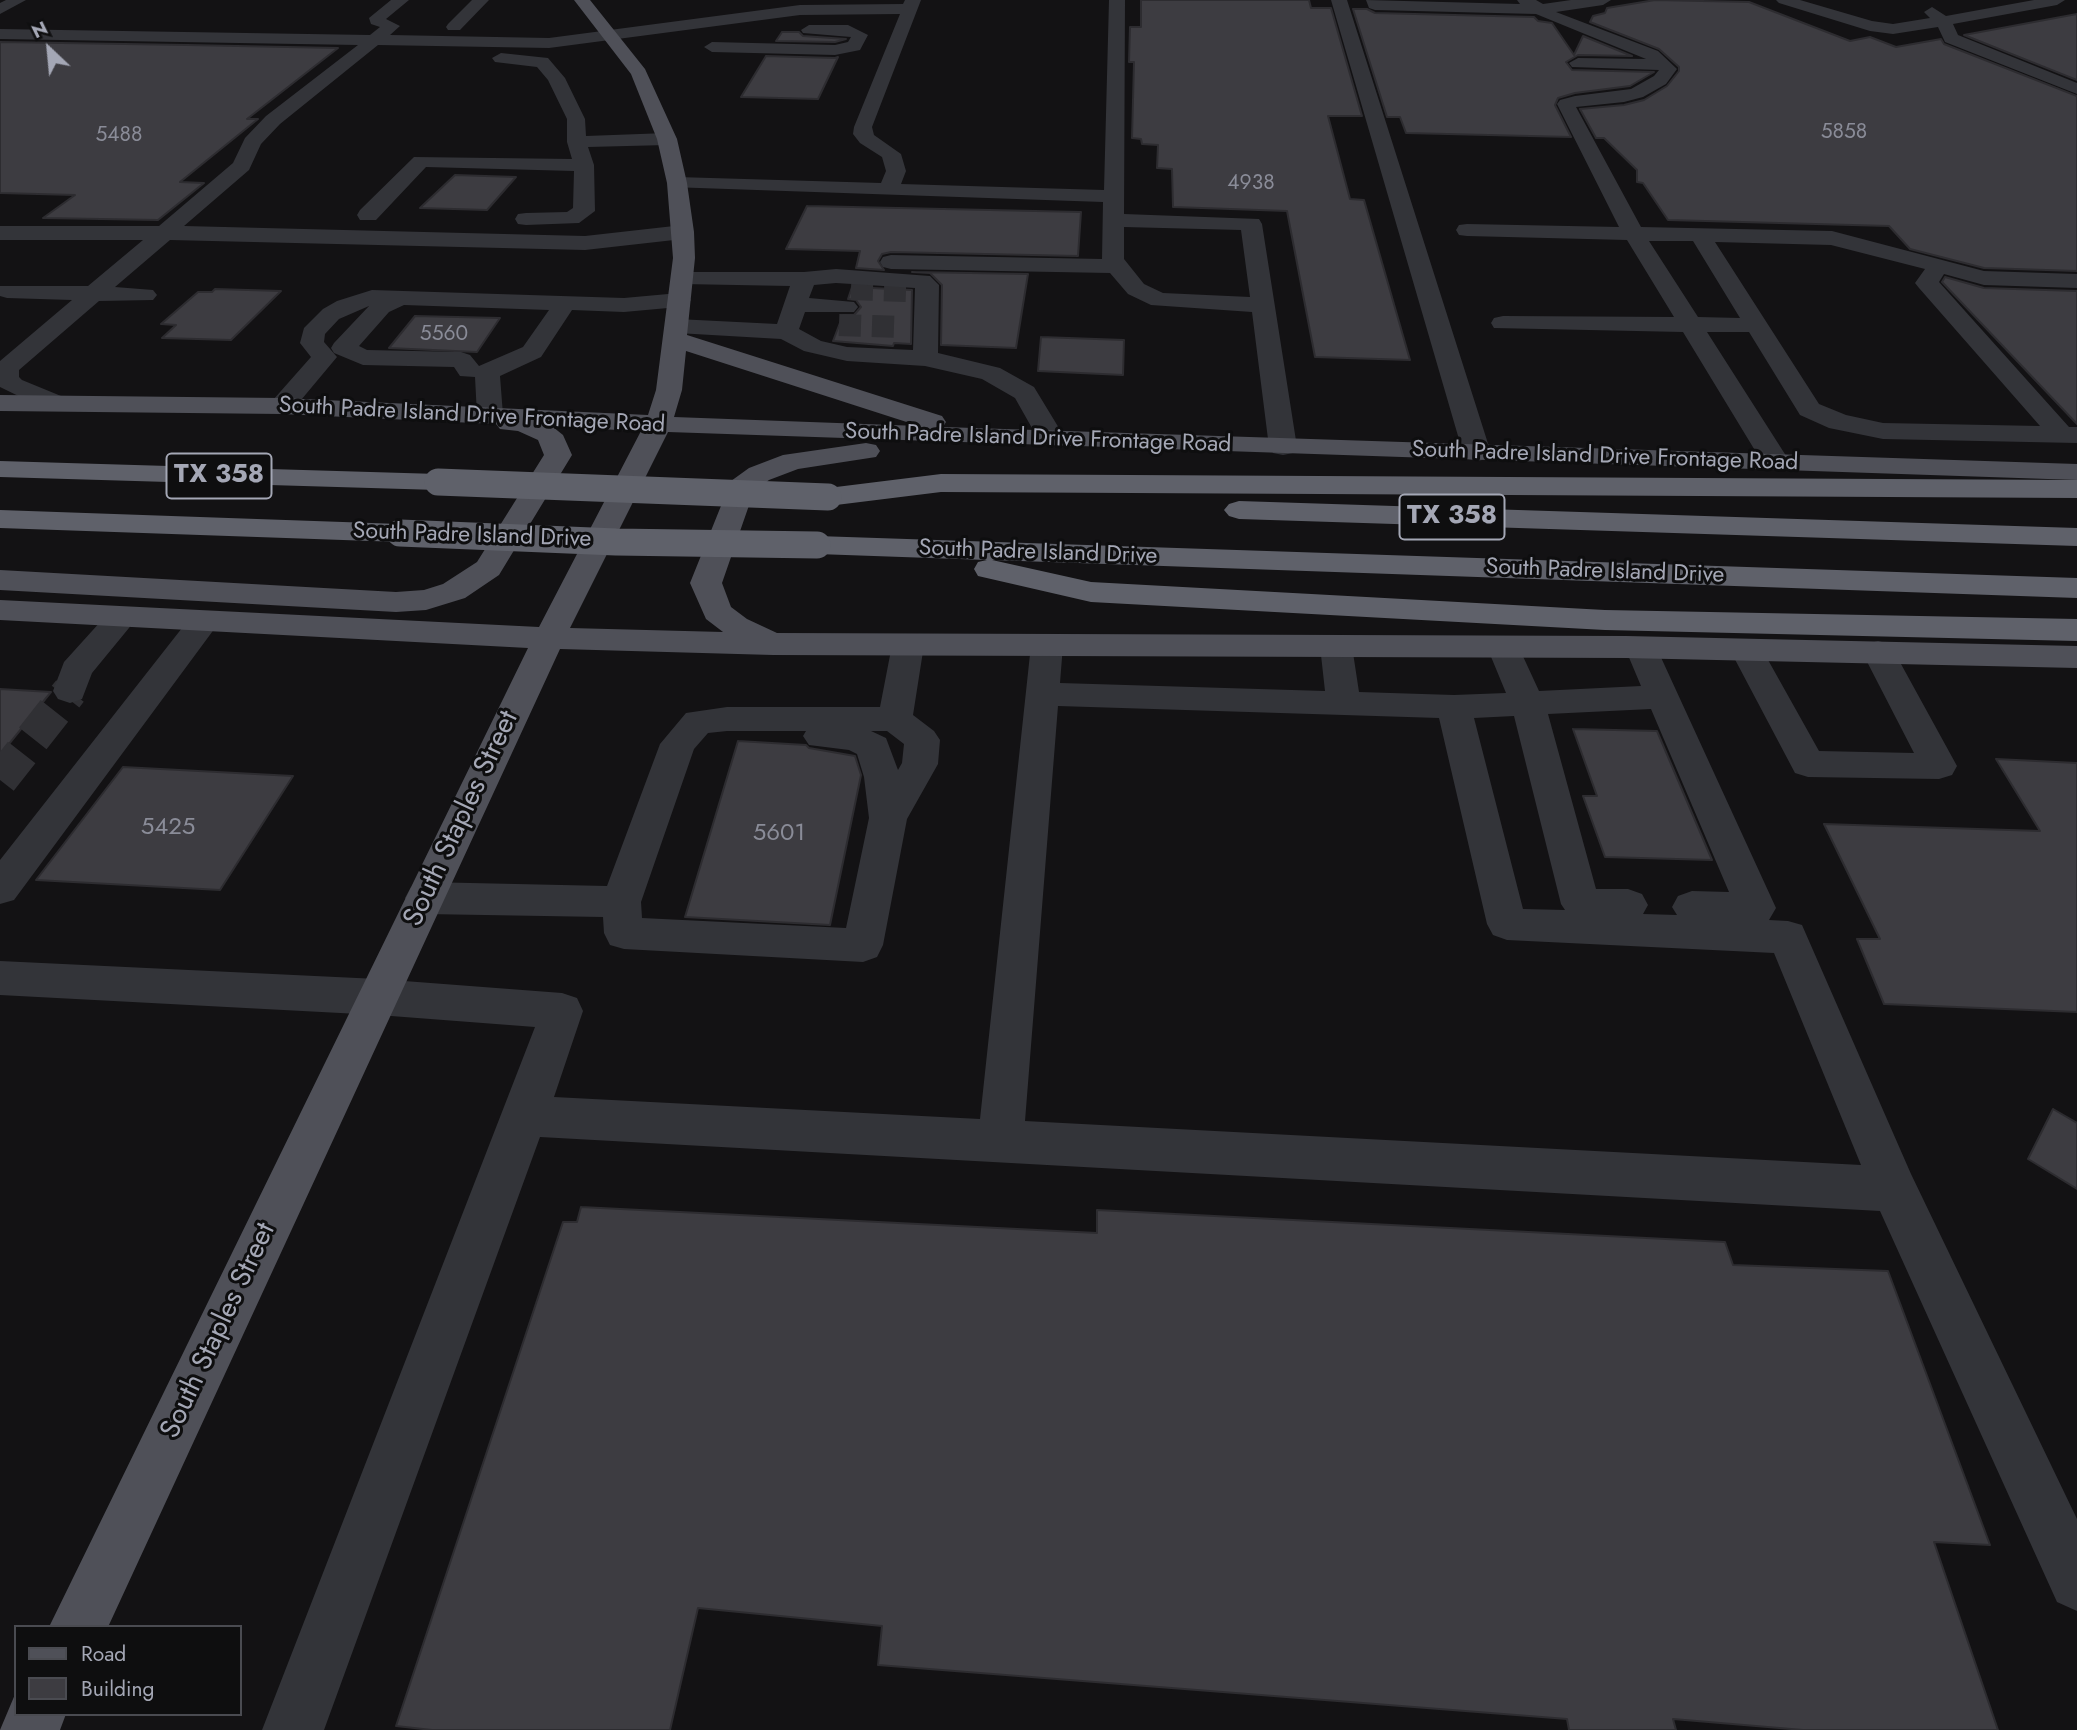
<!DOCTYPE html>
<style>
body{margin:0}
#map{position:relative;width:2077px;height:1730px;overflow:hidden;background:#131214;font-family:Jost,sans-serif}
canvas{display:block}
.legend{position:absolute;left:14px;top:1625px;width:228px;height:91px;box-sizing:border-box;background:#0e0e0f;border:2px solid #4a4b51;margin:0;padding:9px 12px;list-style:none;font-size:21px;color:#a4a7b5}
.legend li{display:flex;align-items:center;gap:14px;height:35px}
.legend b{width:35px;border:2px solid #4a4b51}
.north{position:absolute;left:14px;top:14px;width:70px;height:70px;-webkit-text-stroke:5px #0e0e0f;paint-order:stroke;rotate:334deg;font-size:19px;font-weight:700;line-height:28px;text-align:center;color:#a4a7b5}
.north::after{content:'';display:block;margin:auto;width:24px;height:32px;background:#a4a7b5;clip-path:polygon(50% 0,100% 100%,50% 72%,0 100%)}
</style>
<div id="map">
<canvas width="2077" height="1730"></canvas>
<ul class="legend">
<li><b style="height:9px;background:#4f5058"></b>Road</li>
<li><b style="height:19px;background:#3d3c41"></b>Building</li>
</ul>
<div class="north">N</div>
</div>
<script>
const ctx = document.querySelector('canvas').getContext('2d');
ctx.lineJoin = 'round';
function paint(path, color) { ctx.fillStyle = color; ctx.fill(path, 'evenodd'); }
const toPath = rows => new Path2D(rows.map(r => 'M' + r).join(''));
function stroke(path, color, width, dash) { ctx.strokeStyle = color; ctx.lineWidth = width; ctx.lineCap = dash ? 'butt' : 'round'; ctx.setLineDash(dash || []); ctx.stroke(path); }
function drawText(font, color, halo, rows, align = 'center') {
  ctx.font = font + ' Jost,sans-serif'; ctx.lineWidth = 6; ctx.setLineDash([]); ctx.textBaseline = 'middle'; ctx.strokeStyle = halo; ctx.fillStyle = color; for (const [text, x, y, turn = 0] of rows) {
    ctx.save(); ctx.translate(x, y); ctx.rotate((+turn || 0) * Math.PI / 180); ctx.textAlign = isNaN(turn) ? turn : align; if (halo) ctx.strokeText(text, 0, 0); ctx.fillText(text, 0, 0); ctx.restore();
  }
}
const building = toPath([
 [1141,0,1309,0,1311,8,1331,8,1362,116,1328,116,1350,199,1364,200,1410,360,1315,357,1287,211,1173,207,1172,169,1157,168,1158,145,1142,144,1141,139,1132,138,1134,62,1129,62,1130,27,1141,27,1141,0],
 [1655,0,1749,2,1850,41,1870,37,1896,47,1941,39,1944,44,2077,96,2077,271,1984,268,1910,249,1889,226,1668,220,1643,183,1637,182,1637,170,1604,138,1596,138,1580,109,1624,105,1644,100,1667,86,1679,71,1679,67,1659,49,1590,22,1593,16,1605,13,1607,8,1655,0],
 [1353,9,1367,9,1375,13,1534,17,1538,21,1552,23,1574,55,1583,36,1632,56,1578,55,1566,62,1572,70,1654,72,1630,86,1575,93,1558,98,1555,105,1571,137,1406,133,1400,117,1387,117,1353,9],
 [2077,14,2077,80,1964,35,2077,14],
 [782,32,799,32,803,36,846,39,835,42,776,41,782,32],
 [0,42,187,45,338,48,247,119,258,119,180,182,204,183,158,220,43,218,75,195,0,193,0,42],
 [766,56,835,58,838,57,818,99,741,97,766,56],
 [455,175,516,177,487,210,420,208,455,175],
 [807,206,1081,212,1078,256,891,252,882,254,878,261,884,270,856,268,860,251,786,249,807,206],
 [912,272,1028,274,1016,348,941,345,942,285,930,273,912,272],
 [1945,277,1984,288,2077,291,2077,424,1942,282,1945,277],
 [852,287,912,290,911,344,894,343,893,346,833,341,843,315,854,315,861,307,856,300,848,299,852,287],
 [215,289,281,291,231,340,162,338,176,325,161,324,198,292,212,292,215,289],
 [415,316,500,318,477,352,389,348,415,316],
 [1041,337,1124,340,1123,375,1038,371,1041,337],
 [0,689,51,692,0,755,0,689],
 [1573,729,1657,731,1712,860,1605,857,1583,796,1597,796,1573,729],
 [738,741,806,745,809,748,855,756,861,775,830,925,685,917,738,741],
 [1996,759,2077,763,2077,1012,1884,1004,1857,939,1880,939,1824,824,2040,831,1996,759],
 [123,767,293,776,220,890,36,880,123,767],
 [2053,1109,2077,1123,2077,1189,2028,1159,2053,1109],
 [581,1207,1097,1233,1097,1210,1725,1242,1733,1265,1888,1271,1990,1545,1934,1542,1998,1730,1803,1730,1673,1719,1676,1730,1569,1730,1567,1719,878,1665,882,1626,698,1608,670,1730,432,1730,396,1726,563,1222,577,1222,581,1207]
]);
paint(building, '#3d3c41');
stroke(building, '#2d2c30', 2);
stroke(toPath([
 [851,289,909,291],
 [839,325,899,327]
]), '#303034', 22, [22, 11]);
stroke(toPath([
 [0,780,70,691]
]), '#303034', 35, [35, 18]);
paint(toPath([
 [6,0,26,0,0,14,0,3,6,0],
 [391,0,409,0,386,19,400,26,390,35,549,38,800,5,903,4,905,0,921,0,872,127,874,135,901,154,906,171,901,184,1104,190,1109,0,1125,0,1124,214,1259,219,1262,224,1297,447,1293,453,1283,455,1273,453,1269,447,1252,312,1151,305,1128,294,1110,273,891,269,883,267,880,262,883,257,891,255,1102,259,1103,202,670,187,667,183,670,179,677,177,881,183,886,171,882,157,860,143,853,134,854,127,900,14,800,15,549,48,378,45,280,124,261,144,249,170,184,226,585,236,683,225,691,227,694,232,691,237,683,239,585,250,170,240,115,287,153,290,157,295,153,300,99,301,19,370,19,377,22,380,61,396,65,402,61,408,52,410,43,408,0,387,0,361,72,300,7,298,0,296,0,286,88,286,143,240,0,240,0,226,159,226,233,163,245,138,266,116,358,45,0,39,0,29,370,35,380,27,371,24,369,18,391,0],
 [1124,227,1241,230,1250,297,1163,293,1144,284,1124,259,1124,227],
 [472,0,489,0,460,30,448,30,446,27,448,24,472,0],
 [1331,0,1347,0,1491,453,1487,459,1477,461,1467,459,1463,453,1331,0],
 [1366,0,1520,4,1517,0,1536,0,1543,4,1571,0,1611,0,1603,5,1556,12,1658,51,1677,69,1666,84,1643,97,1624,102,1576,107,1641,227,1832,231,1984,271,2077,274,2077,288,1984,285,1944,274,1939,282,2069,427,2077,427,2077,443,1883,439,1829,428,1800,415,1749,332,1707,332,1790,462,1786,468,1776,470,1766,468,1762,462,1683,332,1494,328,1491,323,1494,318,1503,316,1674,317,1627,240,1467,236,1459,235,1456,230,1459,225,1467,224,1619,227,1557,104,1560,100,1575,96,1631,89,1654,76,1659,70,1572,67,1569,63,1578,58,1646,59,1536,14,1375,10,1369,8,1366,0],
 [1649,241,1693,241,1740,318,1698,317,1649,241],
 [1715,242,1831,245,1925,269,1915,283,1919,288,2040,426,1883,423,1846,415,1819,404,1715,242],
 [1776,0,1800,0,1872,21,1893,24,1930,18,1924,12,1932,7,1946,16,2034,0,2065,0,2057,5,1953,24,1958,35,2077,83,2077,94,1945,42,1938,27,1893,34,1870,31,1779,3,1776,0],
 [809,25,848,25,868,35,860,50,835,55,712,52,704,47,712,42,835,45,848,42,851,37,803,33,801,30,809,25],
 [501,53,548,58,565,78,585,119,586,136,667,133,677,139,667,145,588,147,594,165,595,211,579,223,526,225,518,224,515,219,518,214,526,213,567,212,573,208,574,171,426,167,376,220,360,220,357,215,360,210,414,157,572,159,567,142,567,119,548,80,537,67,495,62,492,58,501,53],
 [836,269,930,276,939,285,938,353,1000,368,1034,387,1065,438,1061,444,1051,446,1041,444,1015,398,982,379,925,366,847,361,804,351,781,339,677,333,668,331,665,326,668,321,677,319,777,324,790,286,682,284,674,282,671,277,674,272,804,272,836,269],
 [836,283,915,288,913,350,847,347,821,341,799,329,805,312,854,312,858,307,854,302,809,298,814,285,836,283],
 [372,290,624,298,679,293,687,295,691,300,687,305,679,307,624,312,572,310,541,357,500,376,503,415,499,421,490,423,481,421,477,415,475,377,460,376,454,367,363,365,334,353,331,348,334,343,369,306,339,319,325,334,324,342,337,357,291,412,282,414,273,412,269,406,273,400,311,357,300,343,304,328,323,309,337,301,372,290],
 [404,305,549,310,523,347,479,366,470,355,461,352,367,350,359,346,389,312,404,305],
 [122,607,133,610,138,617,92,673,82,699,70,703,58,699,53,691,64,662,111,610,122,607],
 [204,611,215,614,220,621,215,628,14,900,0,904,0,860,193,614,204,611],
 [908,634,920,637,924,645,913,715,934,731,940,740,938,764,907,819,883,945,877,957,863,962,624,949,610,945,604,933,603,917,425,914,411,909,405,898,411,887,425,882,607,886,660,744,686,713,727,707,880,707,892,645,896,637,908,634],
 [727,731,806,731,803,736,809,745,849,750,857,754,864,777,869,818,846,928,642,918,641,902,694,749,708,733,727,731],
 [871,731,887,731,904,744,902,763,898,770,886,738,871,731],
 [1047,634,1059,637,1063,645,1060,683,1325,691,1320,646,1324,638,1336,635,1348,638,1352,646,1359,692,1454,695,1506,693,1487,647,1491,639,1503,636,1515,639,1539,691,1641,686,1625,648,1629,640,1641,637,1653,640,1776,908,1769,920,1788,921,1802,925,1911,1174,2077,1519,2077,1611,2057,1602,1880,1211,540,1137,324,1730,262,1730,535,1027,378,1015,0,995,0,961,378,979,562,993,577,998,583,1011,554,1097,980,1119,1031,645,1035,637,1047,634],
 [1058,706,1439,718,1487,924,1493,935,1507,940,1774,953,1861,1165,1025,1121,1058,706],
 [1651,709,1729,892,1692,891,1678,896,1672,907,1677,915,1643,914,1648,905,1642,894,1628,889,1596,889,1548,714,1651,709],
 [1514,716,1561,904,1565,910,1523,909,1474,718,1514,716],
 [1746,639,1758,642,1819,751,1914,753,1862,652,1866,644,1878,641,1890,644,1957,766,1952,775,1939,779,1808,777,1795,773,1730,650,1734,642,1746,639]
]), '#333439');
paint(toPath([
 [574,0,590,0,645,69,677,139,687,183,694,232,695,258,687,335,942,416,946,422,943,427,2077,464,2077,480,668,432,570,628,723,632,706,619,690,583,731,481,749,468,783,455,866,443,876,445,880,451,876,457,798,469,769,480,754,491,722,583,731,607,747,619,777,633,1626,636,2077,646,2077,668,1626,658,773,655,560,649,108,1627,49,1627,528,648,0,620,0,600,539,627,641,431,553,427,563,435,572,455,499,575,465,598,426,610,396,612,0,590,0,570,396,592,424,590,443,584,477,562,544,455,538,440,518,431,500,429,496,424,282,414,0,411,0,395,282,398,648,415,656,390,673,258,667,183,657,139,631,74,574,0],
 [686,351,919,426,674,417,682,390,686,351],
 [16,1692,16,1714,66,1714,60,1730,0,1730,16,1692]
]), '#4f5058');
paint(toPath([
 [0,461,438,474,448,476,452,482,448,488,438,490,0,477,0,461],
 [941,474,2077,480,2077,498,941,492,828,506,818,503,814,497,818,491,828,488,941,474],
 [1239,501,2077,528,2077,546,1239,519,1229,516,1224,510,1229,504,1239,501],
 [0,510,400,524,410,527,415,533,410,539,400,542,0,528,0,510],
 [817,536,2077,578,2077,598,992,560,1091,582,1605,610,2077,619,2077,641,1605,630,1091,602,978,576,974,569,978,562,987,560,817,554,806,551,802,545,806,539,817,536]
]), '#5f616a');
stroke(toPath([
 [438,482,828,497],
 [400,533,616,542,817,545]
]), '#5f616a', 27);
drawText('21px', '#8a8c98', null, [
 ["5858",1844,133],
 ["5488",119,136],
 ["4938",1251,184],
 ["5560",444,335]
]);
drawText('23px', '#a4a7b5', '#0e0e0f', [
 ["South Padre Island Drive Frontage Road",472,416,3],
 ["South Padre Island Drive Frontage Road",1038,439,2],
 ["South Padre Island Drive Frontage Road",1605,457,2],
 ["South Padre Island Drive",472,536,2],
 ["South Padre Island Drive",1038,553,2],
 ["South Padre Island Drive",1605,572,2]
]);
drawText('24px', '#8a8c98', null, [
 ["5425",168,828],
 ["5601",779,834]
]);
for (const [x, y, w] of [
 [219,476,105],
 [1452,517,105]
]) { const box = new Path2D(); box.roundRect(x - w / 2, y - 22.5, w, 45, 5); ctx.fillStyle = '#0e0e0f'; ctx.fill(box); stroke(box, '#a4a7b5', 2); }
drawText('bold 26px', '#a4a7b5', null, [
 ["TX 358",219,476],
 ["TX 358",1452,517]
]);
drawText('28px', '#a4a7b5', '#0e0e0f', [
 ["South Staples Street",462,819,-65],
 ["South Staples Street",219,1331,-65]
]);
</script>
